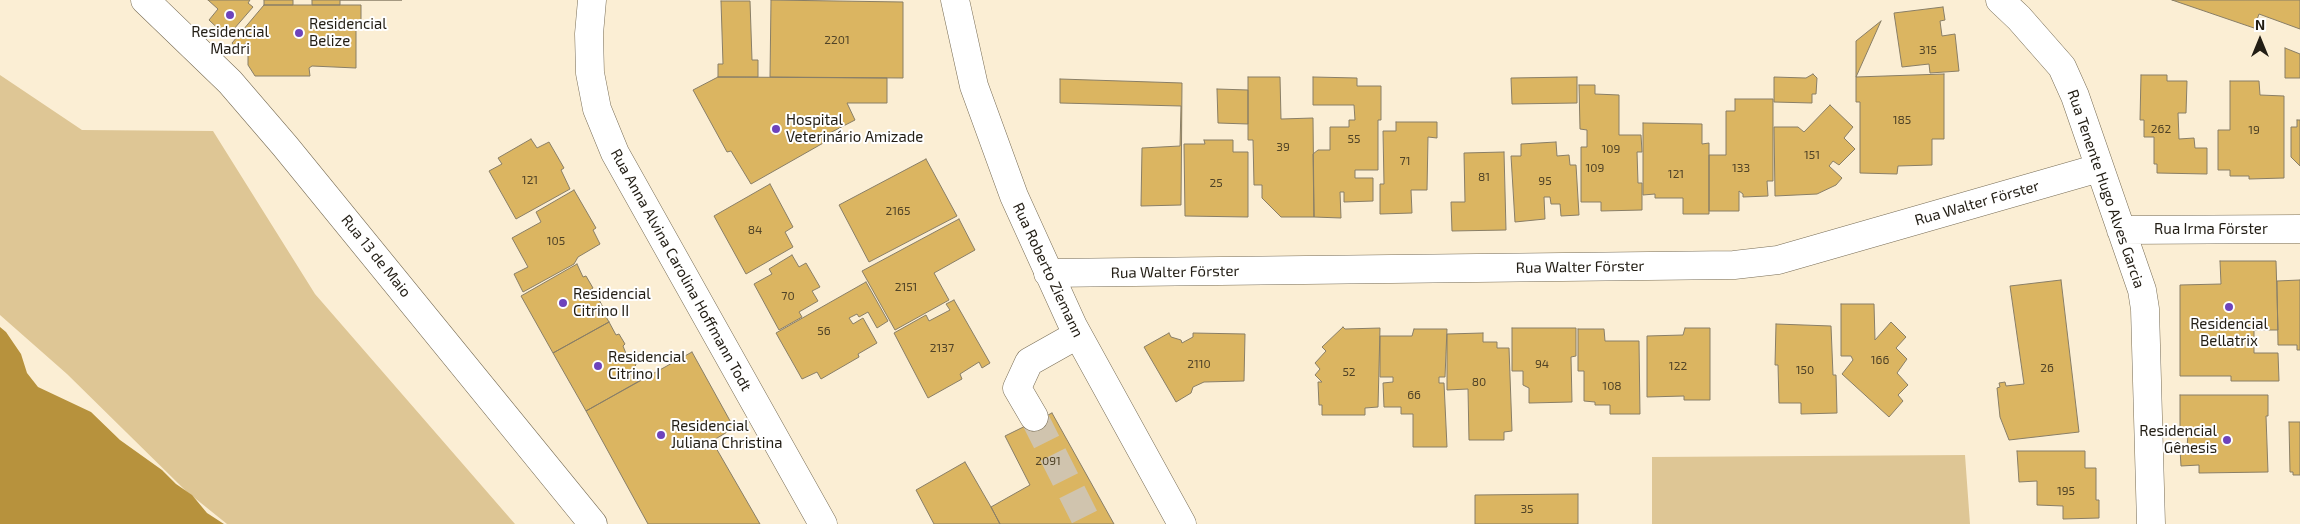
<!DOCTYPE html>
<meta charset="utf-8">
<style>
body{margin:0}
#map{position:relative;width:2300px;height:524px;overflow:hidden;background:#fbeed4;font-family:"Exo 2",sans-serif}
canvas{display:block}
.north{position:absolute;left:2235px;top:15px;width:50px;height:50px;-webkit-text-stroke:4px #fff;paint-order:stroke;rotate:0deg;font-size:14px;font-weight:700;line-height:20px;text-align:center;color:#221d14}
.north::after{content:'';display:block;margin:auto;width:18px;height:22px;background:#221d14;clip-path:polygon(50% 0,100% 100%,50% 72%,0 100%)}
</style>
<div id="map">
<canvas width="2300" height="524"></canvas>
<div class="north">N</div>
</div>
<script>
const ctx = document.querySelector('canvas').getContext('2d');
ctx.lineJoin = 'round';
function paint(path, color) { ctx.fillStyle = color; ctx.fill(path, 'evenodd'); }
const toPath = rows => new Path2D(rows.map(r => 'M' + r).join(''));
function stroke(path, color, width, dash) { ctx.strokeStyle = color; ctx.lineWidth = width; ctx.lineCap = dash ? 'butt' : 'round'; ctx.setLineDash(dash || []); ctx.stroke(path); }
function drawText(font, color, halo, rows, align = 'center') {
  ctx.font = font + ' "Exo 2",sans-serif'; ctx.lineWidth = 4; ctx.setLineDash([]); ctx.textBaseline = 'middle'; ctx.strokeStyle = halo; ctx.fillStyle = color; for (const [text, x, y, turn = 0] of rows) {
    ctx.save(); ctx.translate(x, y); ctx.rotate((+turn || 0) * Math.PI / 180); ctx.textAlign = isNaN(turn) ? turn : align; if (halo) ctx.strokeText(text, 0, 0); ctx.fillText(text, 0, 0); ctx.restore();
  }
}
paint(toPath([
 [0,75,82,130,213,131,315,294,515,524,227,524,186,491,67,374,0,315],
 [1965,455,1970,524,1652,524,1652,457]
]), '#dec695');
paint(toPath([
 [0,327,6,332,21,354,27,373,38,387,91,412,120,440,162,470,176,484,192,495,207,513,224,524,0,524]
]), '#b7923d');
const building = toPath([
 [208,0,250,0,248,3,253,7,227,37,209,20,218,9,208,0],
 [264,0,293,0,293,5,264,5,264,0],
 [312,0,402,0,340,0,340,5,312,5,312,0],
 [771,0,903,2,903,78,770,77,771,0],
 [2172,0,2300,0,2300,29,2259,14,2254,28,2172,0],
 [721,1,750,1,752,60,758,60,758,77,718,77,718,64,723,64,721,1],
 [264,5,361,5,361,21,356,24,356,68,312,66,309,68,310,76,255,76,248,65,248,41,243,46,244,48,239,52,232,43,264,5],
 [1943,7,1945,20,1940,21,1942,36,1955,34,1959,71,1930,73,1929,64,1902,67,1894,13,1943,7],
 [1881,21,1856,77,1856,41,1881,21],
 [2285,48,2300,54,2300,78,2285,78,2285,48],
 [1813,74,1817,78,1816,94,1812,94,1812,103,1774,102,1774,77,1806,78,1813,74],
 [1944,74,1944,139,1932,139,1932,165,1898,166,1897,174,1860,173,1860,102,1856,102,1856,77,1944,74],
 [2141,75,2167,75,2167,81,2187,81,2186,113,2178,113,2179,139,2194,138,2195,148,2207,148,2207,174,2157,173,2157,164,2154,164,2154,137,2144,137,2144,120,2140,120,2141,75],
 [718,77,887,78,887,103,847,103,855,120,822,137,825,142,751,184,731,151,727,152,693,90,718,77],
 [1248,77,1280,77,1281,119,1313,118,1314,217,1281,217,1262,198,1262,185,1254,185,1253,140,1248,140,1248,77],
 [1313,77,1357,78,1357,86,1381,86,1381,120,1378,120,1378,170,1355,170,1355,178,1373,178,1373,201,1344,202,1344,192,1340,192,1341,218,1314,217,1313,154,1318,150,1330,150,1330,127,1349,127,1349,120,1355,120,1354,105,1313,105,1313,77],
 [1577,77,1577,103,1512,104,1511,78,1577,77],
 [1060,79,1182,83,1181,205,1141,206,1142,148,1180,146,1181,106,1060,103,1060,79],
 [2230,81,2259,81,2260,95,2284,96,2284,178,2249,179,2249,176,2230,176,2230,170,2218,170,2218,130,2230,130,2230,81],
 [1579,85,1595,85,1595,94,1619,95,1619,135,1641,135,1642,152,1637,152,1638,183,1642,183,1642,210,1601,211,1601,202,1581,202,1581,147,1587,147,1587,130,1580,129,1579,85],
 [1217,89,1248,90,1248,124,1218,123,1217,89],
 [1735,99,1773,99,1773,181,1767,181,1768,196,1743,197,1743,194,1739,191,1739,211,1709,211,1709,155,1726,155,1726,111,1735,111,1735,99],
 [1830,105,1853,127,1844,138,1855,149,1839,165,1833,161,1829,166,1842,178,1836,185,1817,194,1775,196,1774,127,1798,127,1804,132,1830,105],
 [2297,120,2300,120,2300,166,2291,157,2291,127,2297,127,2297,120],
 [1396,122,1437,122,1437,138,1428,137,1427,190,1411,190,1412,213,1380,214,1380,184,1384,184,1383,131,1396,131,1396,122],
 [1643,123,1702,124,1702,144,1709,143,1709,214,1683,214,1683,198,1655,198,1655,194,1643,195,1643,123],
 [531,139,537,148,549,142,564,168,561,170,570,189,516,219,489,171,502,164,498,158,531,139],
 [1204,140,1233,140,1233,152,1248,152,1248,217,1185,216,1184,144,1205,144,1204,140],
 [1556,142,1557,156,1569,155,1570,165,1576,165,1579,215,1561,216,1560,204,1551,204,1550,197,1544,197,1545,219,1515,222,1511,156,1521,156,1521,144,1556,142],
 [1504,152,1506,230,1452,231,1451,202,1465,202,1464,153,1504,152],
 [926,159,957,216,869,262,839,205,926,159],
 [770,184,793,227,785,232,793,247,746,274,714,216,770,184],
 [574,190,596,228,593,230,600,244,578,257,574,264,523,292,514,274,528,267,512,238,541,222,536,212,574,190],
 [959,219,975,250,934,273,949,300,895,330,862,271,959,219],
 [792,255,799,267,806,263,820,287,812,291,818,301,799,312,802,317,779,330,754,284,772,274,769,269,792,255],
 [2220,261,2276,261,2278,330,2254,330,2254,353,2278,353,2279,381,2231,381,2231,376,2180,376,2180,285,2221,284,2220,261],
 [577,264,583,277,586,276,593,288,590,290,595,298,597,296,604,309,602,310,609,322,553,353,521,296,577,264],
 [2061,280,2079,432,2009,440,2000,417,1997,388,2000,387,1999,383,2005,382,2006,386,2024,384,2010,286,2061,280],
 [2300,280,2300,350,2297,350,2297,345,2278,345,2277,281,2300,280],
 [866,282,888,321,877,328,868,312,859,317,857,314,849,318,853,324,863,318,877,343,858,354,859,357,821,379,817,372,802,379,776,333,866,282],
 [954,300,990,363,982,368,979,362,960,374,962,379,928,398,894,333,926,315,929,321,950,310,946,304,954,300],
 [1841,304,1874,304,1875,340,1891,322,1906,337,1896,348,1907,359,1897,373,1908,385,1898,395,1903,401,1889,417,1842,374,1853,360,1851,356,1841,356,1841,304],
 [609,322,616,335,619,334,625,344,623,346,627,356,631,354,636,365,634,367,641,380,586,411,553,353,609,322],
 [1776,324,1831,326,1833,375,1836,375,1837,413,1801,414,1801,403,1779,403,1778,365,1775,365,1776,324],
 [1343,327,1345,329,1380,328,1378,407,1365,408,1365,415,1322,415,1322,405,1319,405,1318,382,1322,382,1315,375,1320,369,1315,363,1326,351,1322,347,1343,327],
 [1512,328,1576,328,1576,356,1571,357,1572,402,1529,403,1529,388,1523,385,1523,371,1512,371,1512,328],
 [1685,328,1710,328,1710,400,1684,400,1684,396,1647,397,1647,336,1683,335,1685,328],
 [1414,329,1447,329,1445,377,1439,377,1439,383,1444,383,1447,447,1413,447,1413,414,1401,414,1401,407,1384,407,1383,383,1393,382,1393,377,1380,377,1380,336,1412,336,1414,329],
 [1578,329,1604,329,1605,341,1639,341,1640,414,1610,414,1610,405,1595,405,1595,402,1584,401,1584,371,1578,371,1578,329],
 [1169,333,1171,337,1181,340,1182,343,1193,337,1193,333,1245,334,1244,381,1204,382,1193,387,1191,393,1176,402,1144,347,1169,333],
 [1483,333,1483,342,1497,342,1497,348,1509,348,1512,431,1504,432,1504,440,1469,440,1468,389,1447,390,1447,334,1483,333],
 [692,352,734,428,712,441,760,524,648,524,586,411,692,352],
 [2180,395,2268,395,2268,416,2266,416,2268,472,2199,473,2199,465,2181,466,2180,450,2187,450,2188,431,2180,431,2180,395],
 [1052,413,1114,524,1000,524,991,507,1030,485,1005,436,1052,413],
 [2289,422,2300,422,2300,475,2293,475,2293,472,2290,472,2289,422],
 [2017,451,2085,451,2085,468,2096,468,2096,500,2099,500,2099,518,2063,519,2063,506,2037,505,2037,481,2019,482,2017,451],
 [965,462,991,507,1000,524,934,524,916,490,965,462],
 [1578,494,1578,524,1475,524,1475,495,1578,494]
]);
paint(building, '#dbb561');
stroke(building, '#897e66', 1);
stroke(toPath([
 [1034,417,1088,524]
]), '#d0c4ae', 28, [28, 14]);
const minor = toPath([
 [592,0,589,34,590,73,597,109,615,153,823,524],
 [2000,0,2019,18,2062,67,2075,96,2142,290,2145,309,2151,524],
 [2121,230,2300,229],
 [1048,273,1734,265,1778,260,2099,168],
 [1034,417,1017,388,1029,362,1077,335]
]);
const major = toPath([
 [145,0,230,82,285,146,593,524],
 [955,0,974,86,1014,196,1073,326,1182,524]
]);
stroke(minor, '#776c55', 29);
stroke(major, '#776c55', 29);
stroke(minor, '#fff', 28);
stroke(major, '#fff', 28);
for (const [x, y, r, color] of [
 [230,15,5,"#6e43bc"],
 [299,33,5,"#6e43bc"],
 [776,129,5,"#6e43bc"],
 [563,303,5,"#6e43bc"],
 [2229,307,5,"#6e43bc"],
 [598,366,5,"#6e43bc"],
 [661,435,5,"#6e43bc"],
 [2227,440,5,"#6e43bc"]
]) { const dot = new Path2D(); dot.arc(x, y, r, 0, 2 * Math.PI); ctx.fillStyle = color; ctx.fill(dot); stroke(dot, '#fff', 2); }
drawText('12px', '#504327', null, [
 ["2201",837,40],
 ["315",1928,50],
 ["185",1902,120],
 ["262",2161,129],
 ["19",2254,130],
 ["55",1354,139],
 ["39",1283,147],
 ["109",1611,149],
 ["151",1812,155],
 ["71",1405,161],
 ["109",1595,168],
 ["133",1741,168],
 ["121",1676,174],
 ["81",1484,177],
 ["121",530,180],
 ["95",1545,181],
 ["25",1216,183],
 ["2165",898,211],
 ["84",755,230],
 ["105",556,241],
 ["2151",906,287],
 ["70",788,296],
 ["56",824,331],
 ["2137",942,348],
 ["166",1880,360],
 ["2110",1199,364],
 ["94",1542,364],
 ["122",1678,366],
 ["26",2047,368],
 ["150",1805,370],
 ["52",1349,372],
 ["80",1479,382],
 ["108",1612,386],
 ["66",1414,395],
 ["2091",1048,461],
 ["195",2066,491],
 ["35",1527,509]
]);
drawText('15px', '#221d14', '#fff', [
 ["Residencial",309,24],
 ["Belize",309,41],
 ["Residencial",230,32,"center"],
 ["Madri",230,49,"center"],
 ["Hospital",786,120],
 ["Veterinário Amizade",786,137],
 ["Residencial",573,294],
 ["Citrino II",573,311],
 ["Residencial",2229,324,"center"],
 ["Bellatrix",2229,341,"center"],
 ["Residencial",608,357],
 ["Citrino I",608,374],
 ["Residencial",671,426],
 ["Juliana Christina",671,443],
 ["Residencial",2217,431,"right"],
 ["Gênesis",2217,448,"right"]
], 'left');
drawText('15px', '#221d14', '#fff', [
 ["Rua Tenente Hugo Alves Garcia",2106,189,71],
 ["Rua Walter Förster",1977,203,-16],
 ["Rua Irma Förster",2211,229],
 ["Rua 13 de Maio",376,256,51],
 ["Rua Walter Förster",1580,267,-1],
 ["Rua Anna Alvina Carolina Hoffmann Todt",681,270,61],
 ["Rua Roberto Ziemann",1048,270,65],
 ["Rua Walter Förster",1175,272,-1]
]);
</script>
